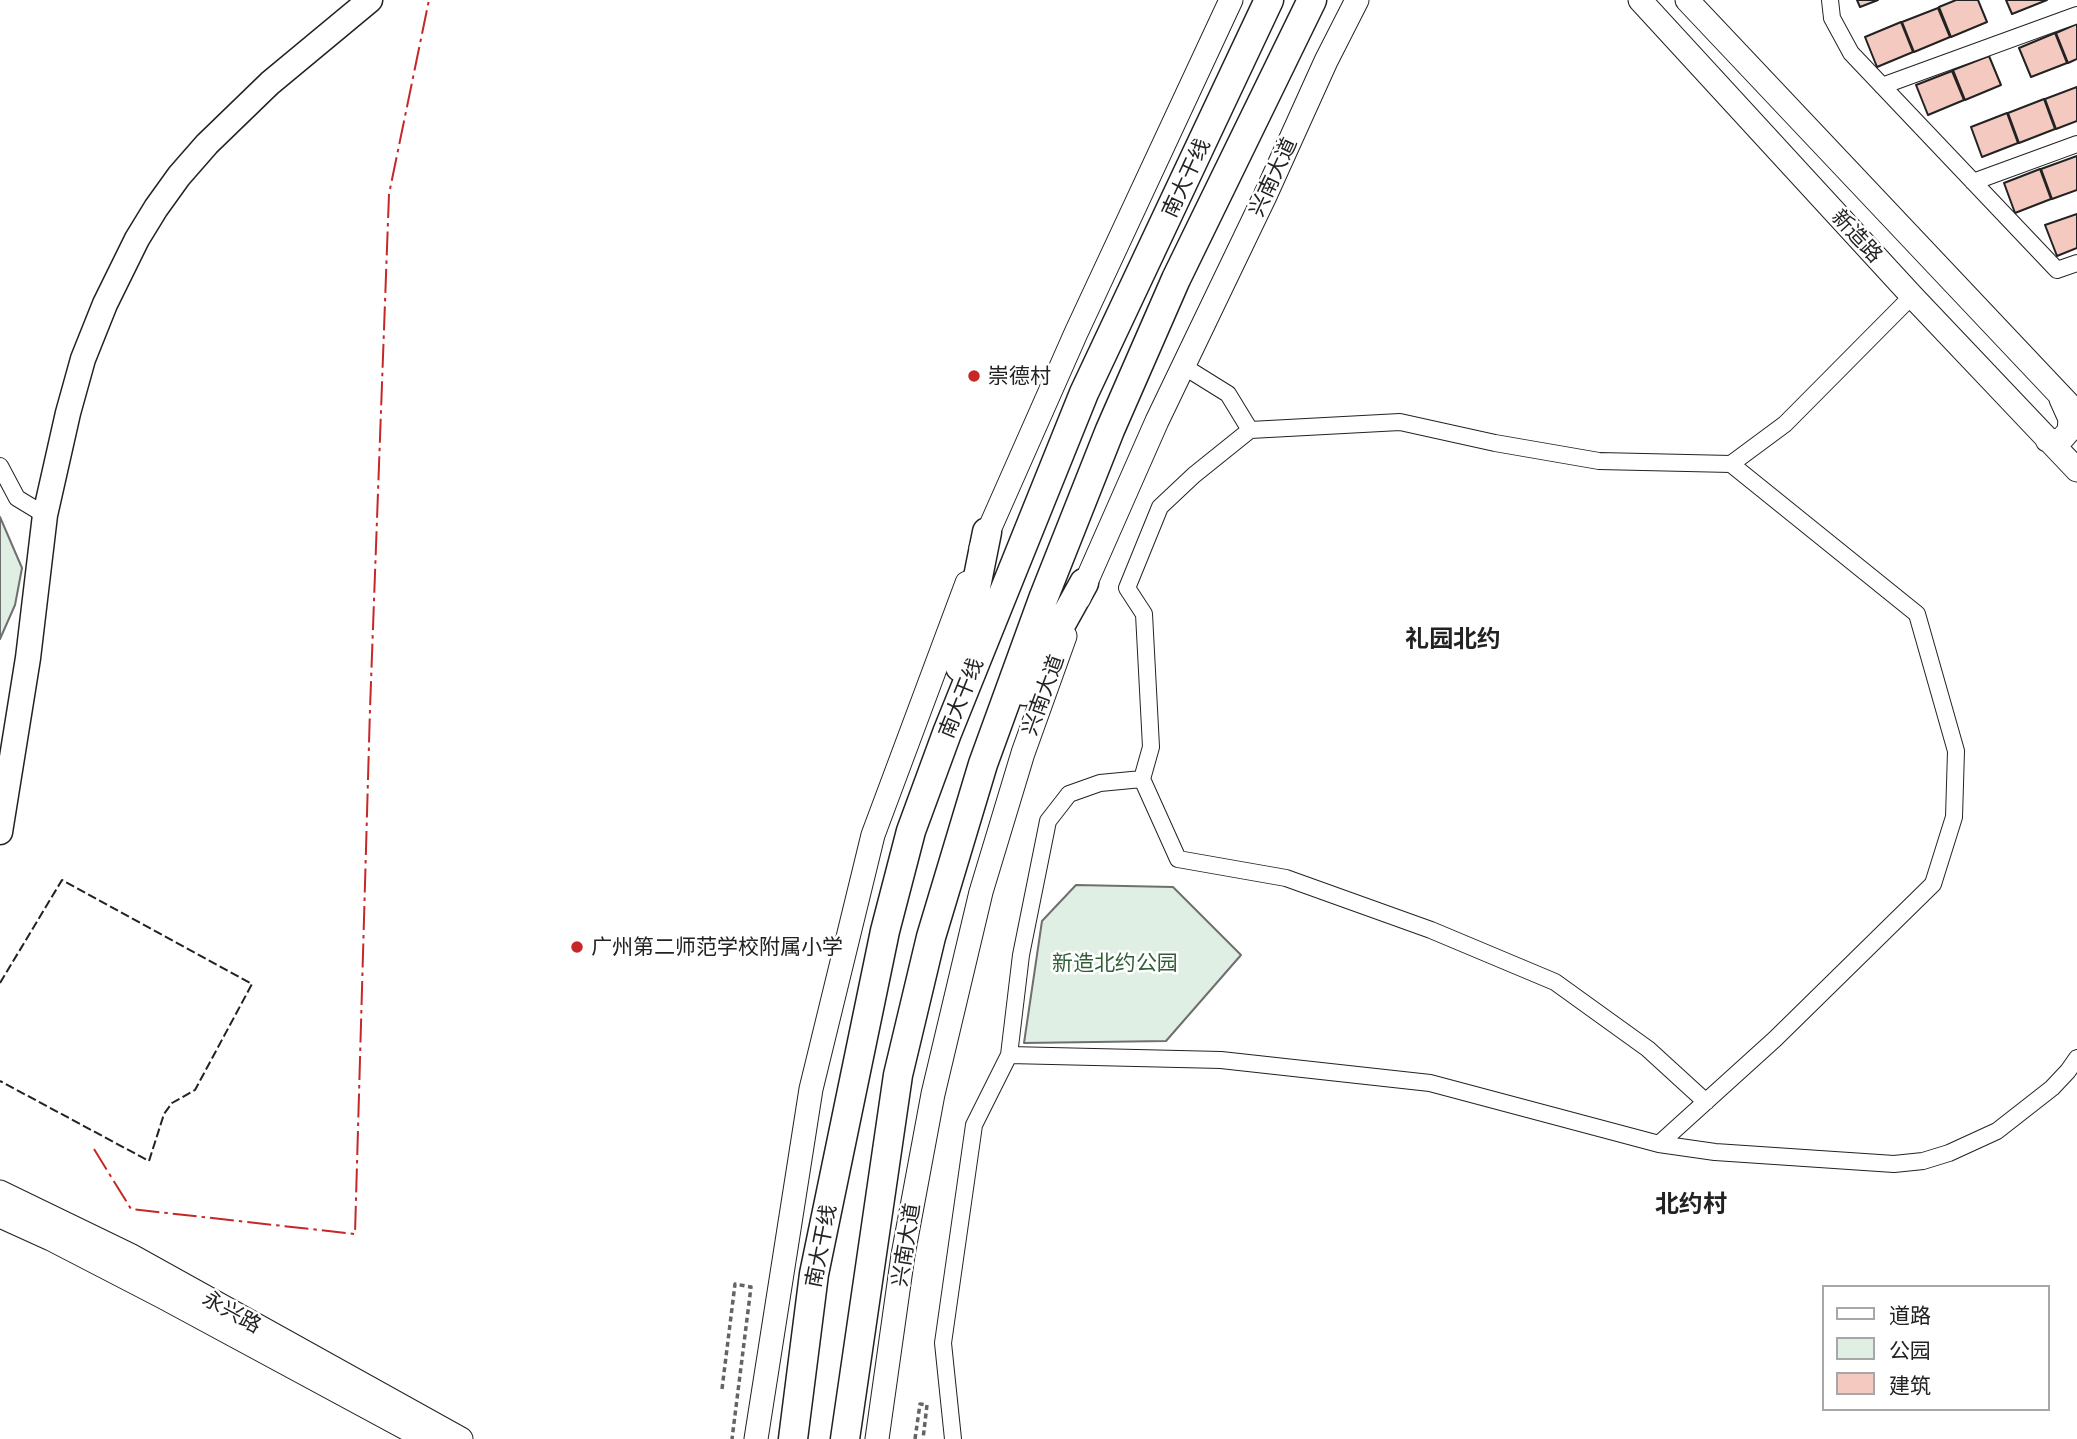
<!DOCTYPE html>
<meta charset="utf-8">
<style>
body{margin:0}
#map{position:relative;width:2077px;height:1439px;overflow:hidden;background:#fff;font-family:"Exo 2","Noto Sans SC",sans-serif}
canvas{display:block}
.legend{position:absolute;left:1822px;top:1285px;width:228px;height:126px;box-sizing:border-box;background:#fff;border:2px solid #a7a7a7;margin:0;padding:9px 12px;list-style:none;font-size:21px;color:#222}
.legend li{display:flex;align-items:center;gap:14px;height:35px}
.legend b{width:35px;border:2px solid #a7a7a7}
</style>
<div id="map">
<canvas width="2077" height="1439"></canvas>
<ul class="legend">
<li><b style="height:9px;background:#fff"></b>道路</li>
<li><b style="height:19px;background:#e0efe3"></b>公园</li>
<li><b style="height:19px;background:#f3c9c0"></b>建筑</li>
</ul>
</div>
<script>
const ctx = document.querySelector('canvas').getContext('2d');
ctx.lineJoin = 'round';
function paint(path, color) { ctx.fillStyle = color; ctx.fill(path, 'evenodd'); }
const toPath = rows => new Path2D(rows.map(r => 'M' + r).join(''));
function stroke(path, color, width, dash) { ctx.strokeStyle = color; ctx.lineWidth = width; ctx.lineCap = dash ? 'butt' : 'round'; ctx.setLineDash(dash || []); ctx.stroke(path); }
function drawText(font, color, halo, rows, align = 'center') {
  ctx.font = font + ' "Exo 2","Noto Sans SC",sans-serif'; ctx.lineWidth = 5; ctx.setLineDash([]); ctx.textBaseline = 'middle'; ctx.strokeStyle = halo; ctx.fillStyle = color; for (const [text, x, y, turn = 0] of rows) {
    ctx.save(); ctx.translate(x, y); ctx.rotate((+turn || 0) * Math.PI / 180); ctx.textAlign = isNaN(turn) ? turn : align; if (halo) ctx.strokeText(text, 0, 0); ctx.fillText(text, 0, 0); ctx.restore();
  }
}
const green = toPath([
 [0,517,22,568,15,605,0,639,0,517],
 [1076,885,1173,887,1241,955,1166,1041,1024,1043,1042,921,1076,885]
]);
paint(green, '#e0efe3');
stroke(green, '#6f6f6f', 2);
const building = toPath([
 [1857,0,1878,0,1860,7,1857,0],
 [1956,0,1978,0,1987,22,1951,37,1939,7,1956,0],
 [2006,0,2047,0,2012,14,2006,0],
 [1938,8,1950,37,1914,52,1902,22,1938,8],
 [1901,22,1913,52,1877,67,1865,37,1901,22],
 [2077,24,2077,59,2068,63,2056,33,2077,24],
 [2055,33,2067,63,2031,77,2019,48,2055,33],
 [1989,56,2001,85,1965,100,1953,70,1989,56],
 [1952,71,1964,100,1928,115,1916,85,1952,71],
 [2077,87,2077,121,2056,129,2045,99,2077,87],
 [2044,99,2055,129,2019,143,2008,113,2044,99],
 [2007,113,2018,143,1982,157,1971,127,2007,113],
 [2077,156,2077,190,2052,199,2041,169,2077,156],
 [2040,169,2051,199,2015,213,2004,183,2040,169],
 [2077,214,2077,248,2057,256,2045,225,2077,214]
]);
paint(building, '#f3c9c0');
stroke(building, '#222', 2);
const street = toPath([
 [1830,0,1832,18,1851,53,2057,270,2077,263],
 [1882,86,2077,15],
 [1973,182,2077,144],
 [1183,366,1228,394,1250,430],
 [0,466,17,498,45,515],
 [1009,1055,1221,1060,1430,1083,1659,1144,1715,1152,1894,1164,1923,1161,1949,1153,1997,1131,2052,1088,2068,1071,2077,1058],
 [1706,1102,1648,1049,1555,982,1431,930,1286,878,1178,859,1142,779,1151,747,1144,614,1127,588,1160,507,1194,475,1250,430,1400,422,1495,443,1599,461,1731,464,1785,424,1912,296],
 [1659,1144,1775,1039,1933,884,1954,817,1956,751,1917,614,1731,464],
 [953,1439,943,1343,974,1125,1009,1055,1021,955,1048,821,1069,794,1100,783,1142,779]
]);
const secondary = toPath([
 [1640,0,1912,296,2077,470],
 [1687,0,2077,413],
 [2047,440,2060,441,2069,431,2070,419,2061,399],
 [981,548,1076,333,1231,0],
 [1079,598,1157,421,1265,196,1326,61,1357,0],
 [0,1192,130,1255,461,1439],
 [0,1216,51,1239,163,1297,426,1439],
 [756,1439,811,1089,873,835,967,583],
 [877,1439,903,1255,933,1094,981,892,1023,753,1065,636]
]);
const primary = toPath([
 [0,832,28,658,45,515,68,413,83,359,105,304,137,239,156,208,179,176,207,144,270,83,370,0]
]);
const highway = toPath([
 [960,667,987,532],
 [1024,691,1084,583],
 [793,1439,814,1274,885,931,911,831,947,733,1084,393,1269,0],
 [845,1439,898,1075,931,937,983,764,1043,599,1110,430,1176,279,1312,0]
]);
stroke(street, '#222', 18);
stroke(secondary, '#222', 25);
stroke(primary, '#222', 27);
stroke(highway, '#222', 31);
stroke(toPath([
 [722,1389,735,1284,751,1287,732,1439],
 [915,1439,920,1404,927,1405,923,1439]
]), '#646464', 3.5, [5, 3.5]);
stroke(street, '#fff', 16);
stroke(secondary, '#fff', 23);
stroke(primary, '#fff', 24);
stroke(highway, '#fff', 28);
stroke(toPath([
 [0,983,62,880,252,984,195,1090,172,1103,164,1114,149,1161,0,1081]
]), '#222', 2, [9, 3.5]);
stroke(toPath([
 [94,1149,131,1209,355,1234,370,709,389,194,429,0]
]), '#c62828', 2, [24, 5, 3.5, 5]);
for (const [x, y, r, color] of [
 [974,376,7,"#c62828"],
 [577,947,7,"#c62828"]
]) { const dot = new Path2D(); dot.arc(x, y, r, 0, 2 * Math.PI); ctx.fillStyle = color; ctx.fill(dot); stroke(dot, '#fff', 2.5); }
drawText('21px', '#222', '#fff', [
 ["兴南大道",1273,177,-65],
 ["南大干线",1186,178,-65],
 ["新造路",1857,236,47],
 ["兴南大道",1043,695,-70],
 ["南大干线",961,698,-68],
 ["兴南大道",906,1245,-81],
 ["南大干线",821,1246,-79],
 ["永兴路",232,1312,29]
]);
drawText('21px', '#222', '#fff', [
 ["崇德村",988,376],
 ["广州第二师范学校附属小学",591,947]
], 'left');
drawText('21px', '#2f5e38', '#fff', [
 ["新造北约公园",1115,963]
]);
drawText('bold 24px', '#222', '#fff', [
 ["礼园北约",1453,639],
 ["北约村",1691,1204]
]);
</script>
